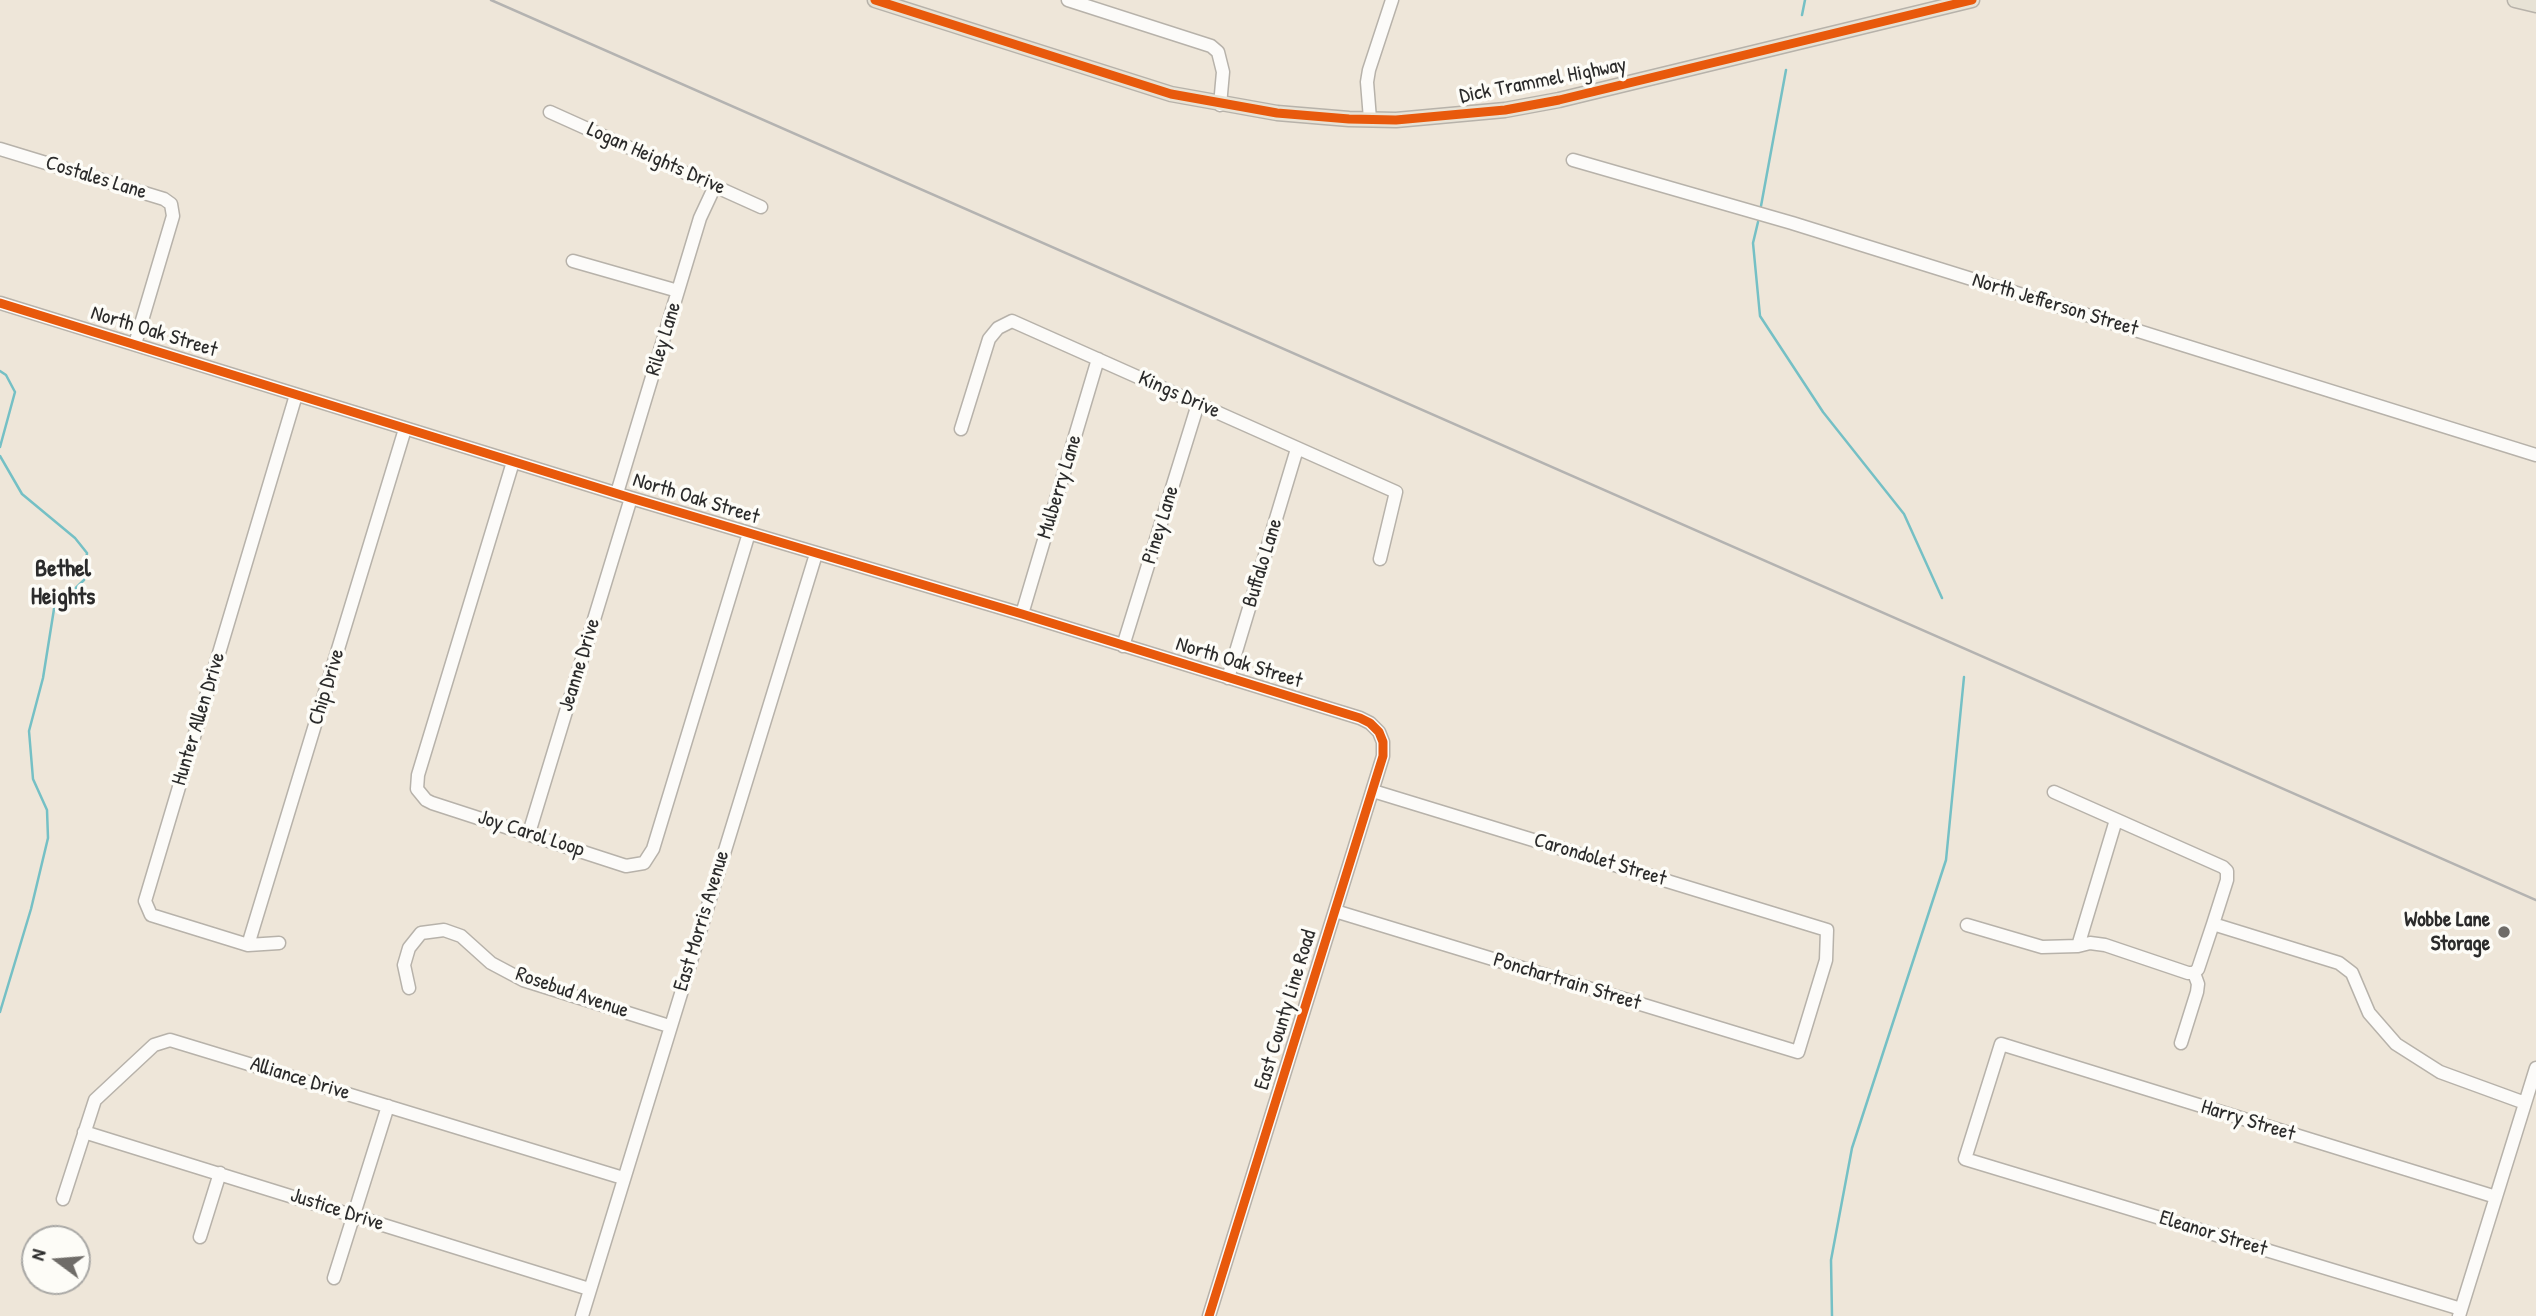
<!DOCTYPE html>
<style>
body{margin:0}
#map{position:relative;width:2536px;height:1316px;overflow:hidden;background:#eee6d9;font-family:"Patrick Hand",sans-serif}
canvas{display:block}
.north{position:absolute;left:21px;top:1225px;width:70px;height:70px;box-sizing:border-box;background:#fdfcf7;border:2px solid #a9a8a5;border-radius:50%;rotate:286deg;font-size:19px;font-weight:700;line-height:28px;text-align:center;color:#2b2b2b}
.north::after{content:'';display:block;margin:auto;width:24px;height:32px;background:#6f6c68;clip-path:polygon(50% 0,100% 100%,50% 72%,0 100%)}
</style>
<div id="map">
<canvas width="2536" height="1316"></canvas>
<div class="north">N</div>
</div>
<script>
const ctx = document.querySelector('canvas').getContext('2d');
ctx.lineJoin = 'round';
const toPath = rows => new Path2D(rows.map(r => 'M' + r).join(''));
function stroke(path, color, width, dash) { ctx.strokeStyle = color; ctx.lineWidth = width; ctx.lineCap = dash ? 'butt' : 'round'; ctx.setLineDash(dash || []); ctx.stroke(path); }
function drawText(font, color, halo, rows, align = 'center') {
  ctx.font = font + ' "Patrick Hand",sans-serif'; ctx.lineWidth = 7; ctx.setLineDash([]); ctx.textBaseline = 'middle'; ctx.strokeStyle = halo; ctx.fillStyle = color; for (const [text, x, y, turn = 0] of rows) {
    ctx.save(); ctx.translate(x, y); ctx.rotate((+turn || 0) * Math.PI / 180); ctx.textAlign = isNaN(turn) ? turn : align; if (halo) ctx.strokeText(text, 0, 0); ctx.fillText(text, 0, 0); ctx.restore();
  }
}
stroke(toPath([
 [1802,15,1805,0],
 [1761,206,1786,70],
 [1758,222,1753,243,1760,316,1823,412,1904,514,1942,598],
 [0,371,6,375,15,392,0,447],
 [0,456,22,494,75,538,87,553,84,580,54,609,43,678,29,731,33,779,47,810,48,838,31,909,0,1012],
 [1832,1316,1831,1260,1852,1148,1946,860,1964,677]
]), '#75c0c5', 2.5);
const minor = toPath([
 [1068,0,1211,46,1218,52,1223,72,1220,105],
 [550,112,761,207],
 [1370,119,1367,82,1369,70,1392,0],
 [0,149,164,199,171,204,173,216,135,344],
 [1573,160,1792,223,2536,455],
 [573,261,678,291],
 [0,303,631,498,1022,614,1360,718,1370,723,1379,732,1383,742,1383,756,1209,1316],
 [961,429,989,339,998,328,1012,321,1396,492,1380,559],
 [513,462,418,775,417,789,426,800,432,803,626,866,644,863,653,849,749,533],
 [617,493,700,218,715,186],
 [1022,614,1098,359],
 [1123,646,1198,404],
 [1228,678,1297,449],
 [2054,792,2223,867,2227,871,2227,880,2213,924,2198,969,2194,973,2198,984,2197,992,2181,1043],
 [529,833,631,498],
 [1335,911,1798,1052,1826,960,1827,930,1373,791],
 [2213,924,2339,963,2352,973,2369,1013,2396,1044,2440,1072,2525,1103],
 [1967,925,2042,947,2078,946,2090,943,2105,945,2188,973,2194,973],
 [279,943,248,945,151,915,145,901,296,395],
 [248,945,405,429],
 [2078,946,2116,820],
 [409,988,404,965,409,948,421,933,444,930,461,936,491,963,523,980,669,1026],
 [84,1132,589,1289],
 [63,1199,95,1100,154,1045,170,1040,623,1178],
 [200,1237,220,1173],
 [334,1278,388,1106],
 [2461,1309,1965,1159,2001,1044,2496,1197],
 [582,1316,816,554],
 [2459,1316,2536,1068]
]);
const major = toPath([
 [875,0,1171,94,1277,113,1349,119,1396,120,1505,110,1559,100,1972,0],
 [2515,0,2536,5]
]);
stroke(minor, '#b7b2aa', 15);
stroke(major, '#b7b2aa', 17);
stroke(minor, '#fcfbf9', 12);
stroke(major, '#e7e2d5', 14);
stroke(toPath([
 [491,0,2536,900]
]), '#b4b3b1', 2.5);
stroke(toPath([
 [875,0,1171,94,1277,113,1349,119,1396,120,1505,110,1559,100,1972,0],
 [0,303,631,498,1022,614,1360,718,1370,723,1379,732,1383,742,1383,756,1209,1316]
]), '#e8590c', 9);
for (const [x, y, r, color] of [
 [2504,932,7,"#6f6c68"]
]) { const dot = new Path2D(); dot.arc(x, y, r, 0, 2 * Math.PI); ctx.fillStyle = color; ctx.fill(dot); stroke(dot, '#fdfcf7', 2.5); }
drawText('21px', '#2b2b2b', '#fdfcf7', [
 ["Dick Trammel Highway",1543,81,-11],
 ["Logan Heights Drive",656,159,24],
 ["Costales Lane",96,178,17],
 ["North Jefferson Street",2055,305,17],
 ["North Oak Street",154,332,17],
 ["Riley Lane",664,339,-73],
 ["Kings Drive",1179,395,24],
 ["Mulberry Lane",1060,487,-73],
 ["North Oak Street",696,499,17],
 ["Piney Lane",1161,525,-73],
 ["Buffalo Lane",1263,563,-73],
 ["North Oak Street",1239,663,17],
 ["Jeanne Drive",580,665,-73],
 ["Chip Drive",327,687,-73],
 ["Hunter Allen Drive",199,719,-73],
 ["Joy Carol Loop",531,834,18],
 ["Carondolet Street",1600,860,17],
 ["East Morris Avenue",702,921,-73],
 ["Ponchartrain Street",1567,982,17],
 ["Rosebud Avenue",572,993,19],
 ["East County Line Road",1286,1010,-73],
 ["Alliance Drive",300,1079,17],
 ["Harry Street",2248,1121,17],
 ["Justice Drive",337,1210,18],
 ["Eleanor Street",2213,1234,17]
]);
drawText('bold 21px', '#2b2b2b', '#fdfcf7', [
 ["Wobbe Lane",2490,920],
 ["Storage",2490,944]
], 'right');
drawText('bold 24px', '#2b2b2b', '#fdfcf7', [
 ["Bethel",63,570],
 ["Heights",63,598]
]);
</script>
